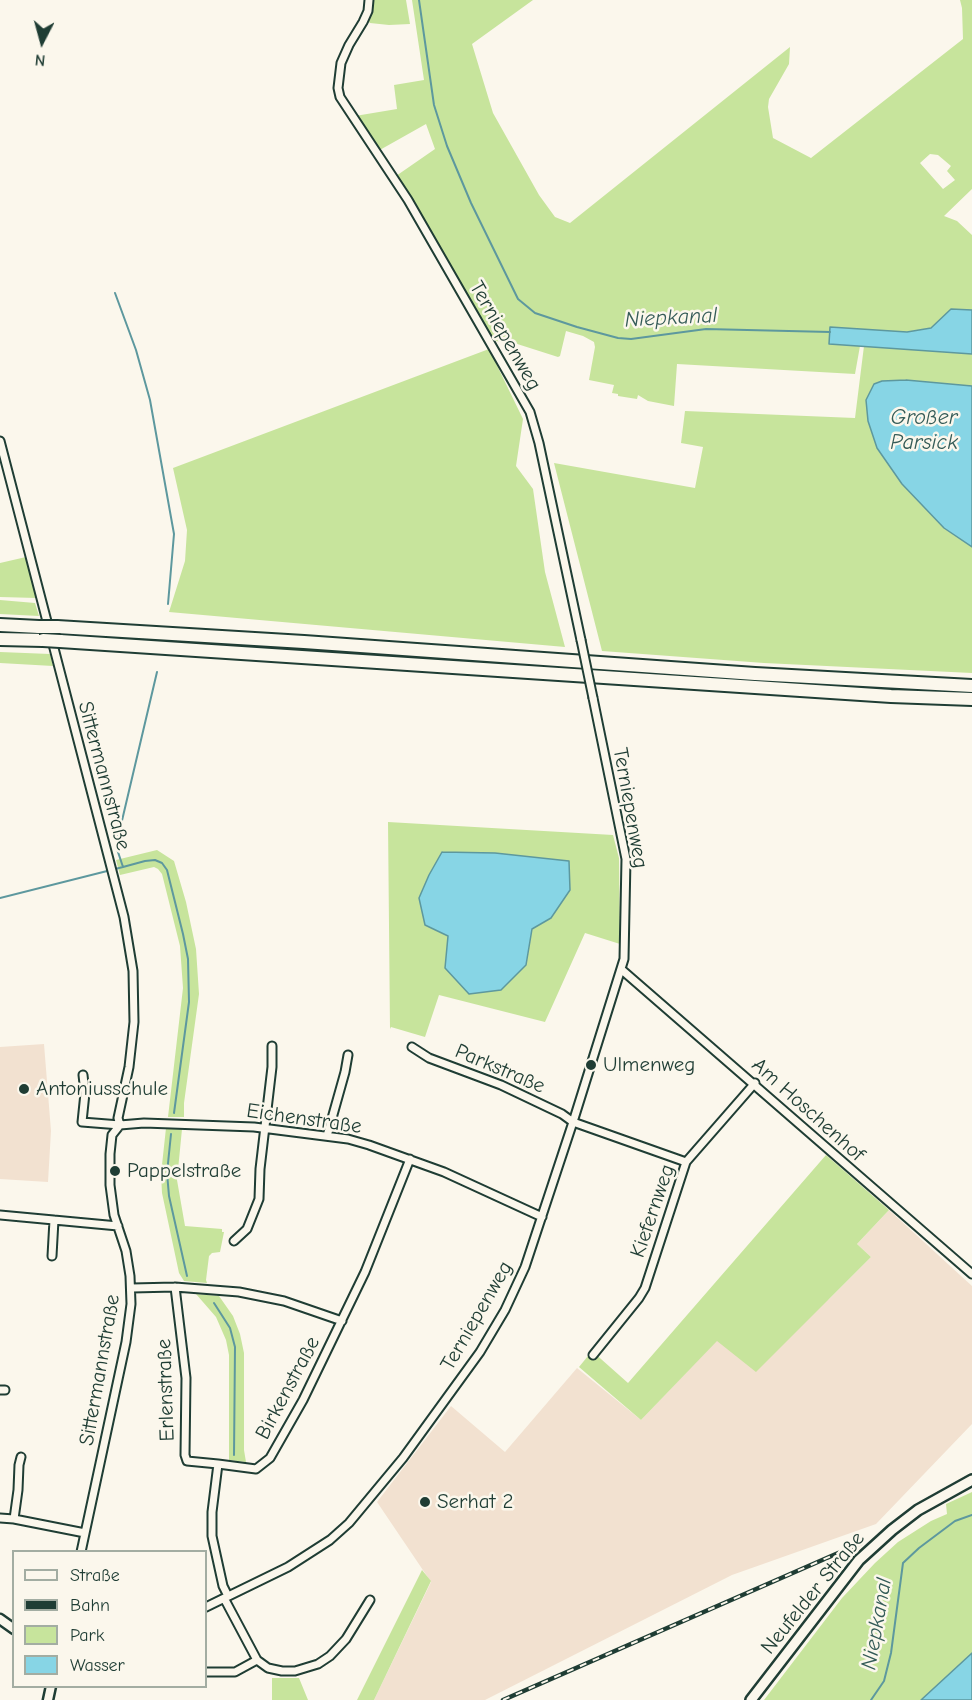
<!DOCTYPE html>
<meta charset="utf-8">
<style>
body{margin:0}
#map{position:relative;width:972px;height:1700px;overflow:hidden;background:#fbf7ec;font-family:"Comic Neue",sans-serif}
canvas{display:block}
.legend{position:absolute;left:12px;top:1550px;width:195px;height:138px;box-sizing:border-box;background:#fbf7ec;border:2px solid #a3ada2;margin:0;padding:8px 10px;list-style:none;font-size:18px;color:#1f3d34}
.legend li{display:flex;align-items:center;gap:12px;height:30px}
.legend b{width:30px;border:2px solid #a3ada2}
.north{position:absolute;left:12px;top:12px;width:60px;height:60px;-webkit-text-stroke:4px #fbf7ec;paint-order:stroke;rotate:186deg;font-size:16px;font-weight:700;line-height:24px;text-align:center;color:#1f3d34}
.north::after{content:'';display:block;margin:auto;width:21px;height:27px;background:#1f3d34;clip-path:polygon(50% 0,100% 100%,50% 72%,0 100%)}
</style>
<div id="map">
<canvas width="972" height="1700"></canvas>
<ul class="legend">
<li><b style="height:8px;background:#fbf7ec"></b>Straße</li>
<li><b style="height:8px;background:#1f3d34"></b>Bahn</li>
<li><b style="height:16px;background:#c7e49c"></b>Park</li>
<li><b style="height:16px;background:#87d5e5"></b>Wasser</li>
</ul>
<div class="north">N</div>
</div>
<script>
const ctx = document.querySelector('canvas').getContext('2d');
ctx.lineJoin = 'round';
function paint(path, color) { ctx.fillStyle = color; ctx.fill(path, 'evenodd'); }
const toPath = rows => new Path2D(rows.map(r => 'M' + r).join(''));
function stroke(path, color, width, dash) { ctx.strokeStyle = color; ctx.lineWidth = width; ctx.lineCap = dash ? 'butt' : 'round'; ctx.setLineDash(dash || []); ctx.stroke(path); }
function drawText(font, color, halo, rows, align = 'center') {
  ctx.font = font + ' "Comic Neue",sans-serif'; ctx.lineWidth = 5; ctx.setLineDash([]); ctx.textBaseline = 'middle'; ctx.strokeStyle = halo; ctx.fillStyle = color; for (const [text, x, y, turn = 0] of rows) {
    ctx.save(); ctx.translate(x, y); ctx.rotate((+turn || 0) * Math.PI / 180); ctx.textAlign = isNaN(turn) ? turn : align; if (halo) ctx.strokeText(text, 0, 0); ctx.fillText(text, 0, 0); ctx.restore();
  }
}
paint(toPath([
 [44,1044,51,1131,48,1182,0,1179,0,1047],
 [889,1210,972,1286,972,1424,876,1524,732,1575,485,1700,374,1700,431,1582,377,1502,451,1406,505,1452,577,1368,641,1420,717,1340,829,1299,871,1257,857,1244]
]), '#f2e1d0');
paint(toPath([
 [372,0,406,0,410,24,389,25,370,23,367,20],
 [412,0,533,0,472,44,493,113,539,195,555,217,570,223,790,47,789,64,769,99,768,107,773,138,811,158,963,39,962,8,960,0,972,0,972,189,944,216,957,221,972,235,972,310,951,309,931,328,907,332,879,331,829,344,860,346,855,374,677,364,674,406,648,401,638,395,637,399,618,396,618,394,612,393,614,385,589,380,595,347,594,342,583,336,566,331,560,356,558,357,511,342,494,341,488,337,396,176,435,149,426,124,378,151,355,116,397,109,394,85,424,80],
 [930,154,938,155,951,166,947,171,955,180,943,189,920,163],
 [864,346,972,354,972,386,906,380,882,381,877,448,902,484,944,528,972,547,972,673,764,663,602,651,554,463,695,488,703,447,681,443,685,411,855,418],
 [489,349,523,419,516,466,533,489,545,572,565,647,169,612,185,561,187,530,173,468],
 [26,557,37,598,0,597,0,563],
 [0,600,35,603,39,616,0,614],
 [0,652,50,654,53,666,0,663],
 [388,822,613,835,619,858,620,944,585,933,545,1022,439,995,425,1037,391,1027,390,1029],
 [551,917,532,929,526,965,445,968,448,936],
 [157,850,174,861,186,902,196,949,199,994,184,1103,184,1117,168,1117,183,988,180,946,162,874,158,869,154,867,120,875,116,860],
 [166,1128,182,1129,177,1180,185,1226,222,1229,222,1232,224,1232,220,1252,212,1253,209,1256,206,1280,207,1283,184,1281,179,1273,162,1193,161,1174],
 [826,1155,889,1210,857,1244,871,1257,756,1372,717,1341,641,1420,579,1367,592,1351,628,1383],
 [196,1294,219,1296,233,1316,240,1334,244,1353,244,1450,246,1462,229,1460,229,1355,226,1340,216,1317],
 [972,1492,972,1653,921,1700,764,1700,842,1598,875,1563,898,1542,931,1521,947,1514,946,1504],
 [422,1570,431,1581,374,1700,357,1700],
 [272,1678,299,1678,308,1700,272,1700]
]), '#c7e49c');
const water = toPath([
 [951,309,972,310,972,354,829,344,830,327,907,332,931,328,951,309],
 [906,380,972,386,972,547,944,528,902,484,877,448,868,421,866,400,874,384,882,381,906,380],
 [442,852,495,853,569,861,570,890,551,918,532,929,526,965,501,990,469,994,445,968,448,936,425,925,419,898,429,875,442,852],
 [972,1653,972,1700,921,1700,972,1653]
]);
paint(water, '#87d5e5');
stroke(water, '#5d989e', 1.5);
stroke(toPath([
 [419,0,434,105,447,146,471,203,518,299,535,313,577,327,618,338,631,339,706,329,830,332],
 [115,293,136,350,150,400,174,534,168,604],
 [157,672,116,846,123,867,145,861,155,860,162,863,167,870,183,934,188,959,189,1002,174,1113],
 [0,898,123,867],
 [171,1134,167,1173,169,1196,187,1276],
 [214,1303,230,1328,235,1347,234,1455],
 [871,1700,884,1681,891,1653,903,1563,919,1548,955,1521,972,1515]
]), '#5d989e', 2);
const minor = toPath([
 [369,0,368,11,363,22,349,45,341,63,338,88,340,97,408,200,530,412,539,443,581,640],
 [0,441,124,917,133,971,134,1022,129,1067,118,1118,120,1125,112,1135,110,1154,110,1185,114,1215,126,1251,130,1276,131,1304,126,1342,81,1552],
 [622,970,972,1274],
 [412,1047,429,1058,501,1085,562,1114,573,1122,686,1162],
 [83,1075,85,1093,82,1122,120,1125,144,1123,254,1127,348,1139,369,1145,444,1172,542,1217],
 [327,1136,345,1072,348,1055],
 [0,1215,118,1226],
 [234,1241,247,1229,259,1199,260,1169,272,1067,272,1046],
 [52,1256,54,1220],
 [175,1287,186,1378,185,1455,187,1461,218,1464],
 [132,1288,175,1287,239,1292,284,1301,342,1321],
 [593,1355,639,1298,645,1288,686,1162,755,1083],
 [0,1390,5,1390],
 [0,1518,14,1519,85,1533],
 [14,1519,18,1490,19,1465,21,1457],
 [228,1596,223,1586,212,1536,212,1512,218,1464,256,1469,270,1458,303,1400,365,1272,410,1159],
 [206,1607,288,1567,330,1540,349,1523,403,1458,480,1352,505,1310,525,1267,573,1122,624,959,626,859,593,698],
 [257,1660,268,1668,282,1671,295,1671,318,1664,330,1656,346,1639,370,1600],
 [206,1672,235,1672,257,1660,224,1598]
]);
const tertiary = toPath([
 [0,1619,14,1629],
 [48,1700,51,1686]
]);
const secondary = toPath([
 [751,1700,859,1560,892,1530,918,1510,972,1480]
]);
const motorway = toPath([
 [0,625,39,627],
 [57,627,304,642,755,674,972,686],
 [0,639,43,640],
 [60,641,891,696,972,699]
]);
stroke(minor, '#1f3d34', 11);
stroke(tertiary, '#1f3d34', 13);
stroke(secondary, '#1f3d34', 14);
stroke(motorway, '#1f3d34', 16);
stroke(minor, '#fbf7ec', 7);
stroke(tertiary, '#fbf7ec', 8);
stroke(secondary, '#fbf7ec', 9);
stroke(motorway, '#fbf7ec', 12);
const rail = toPath([
 [503,1700,861,1543]
]);
stroke(rail, '#1f3d34', 4.5);
stroke(rail, '#fbf7ec', 2, [7]);
const minorBridge = toPath([
 [581,640,593,698]
]);
const motorwayBridge = toPath([
 [39,627,57,627],
 [43,640,60,641]
]);
stroke(minorBridge, '#1f3d34', 11, []);
stroke(motorwayBridge, '#1f3d34', 16, []);
stroke(minorBridge, '#fbf7ec', 7);
stroke(motorwayBridge, '#fbf7ec', 12);
for (const [x, y, r, color] of [
 [591,1065,6,"#1f3d34"],
 [24,1089,6,"#1f3d34"],
 [115,1171,6,"#1f3d34"],
 [425,1502,6,"#1f3d34"]
]) { const dot = new Path2D(); dot.arc(x, y, r, 0, 2 * Math.PI); ctx.fillStyle = color; ctx.fill(dot); stroke(dot, '#fbf7ec', 2); }
drawText('21px', '#1f3d34', '#fbf7ec', [
 ["Terniepenweg",505,336,60],
 ["Sittermannstraße",104,776,75],
 ["Terniepenweg",630,808,80],
 ["Parkstraße",500,1069,23],
 ["Am Hoschenhof",808,1110,42],
 ["Eichenstraße",304,1119,8],
 ["Kiefernweg",653,1211,-71],
 ["Terniepenweg",477,1316,-60],
 ["Sittermannstraße",100,1370,-80],
 ["Birkenstraße",288,1388,-62],
 ["Erlenstraße",166,1390,-92],
 ["Neufelder Straße",813,1593,-51]
]);
drawText('21px', '#1f3d34', '#fbf7ec', [
 ["Ulmenweg",603,1065],
 ["Antoniusschule",36,1089],
 ["Pappelstraße",127,1171],
 ["Serhat 2",437,1502]
], 'left');
drawText('italic 22px', '#345b57', '#fbf7ec', [
 ["Niepkanal",671,318,-3],
 ["Großer",924,418],
 ["Parsick",924,443],
 ["Niepkanal",877,1624,-80]
]);
</script>
